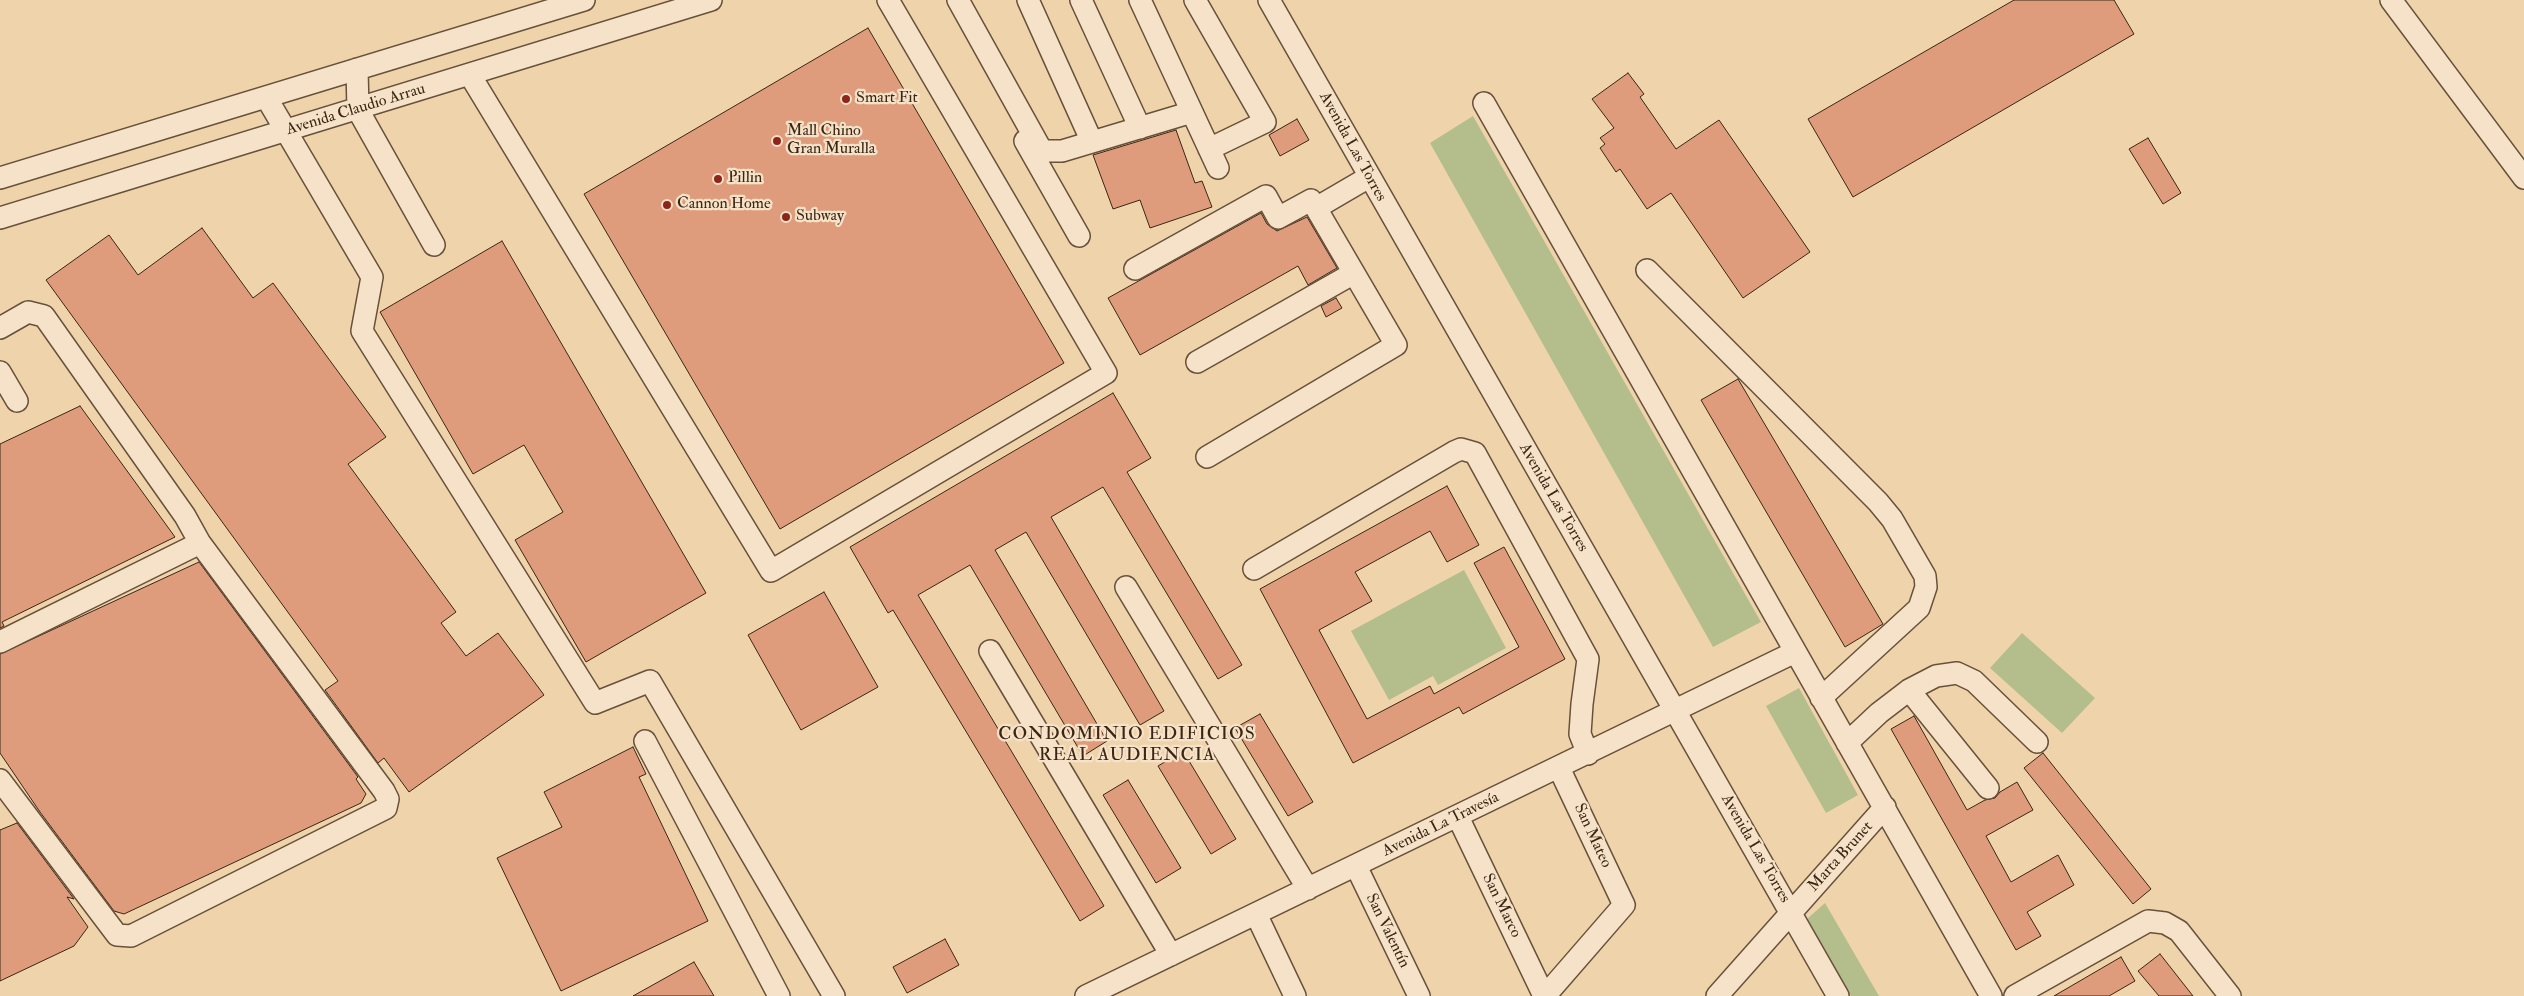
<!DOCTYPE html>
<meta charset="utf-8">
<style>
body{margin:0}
canvas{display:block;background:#efd3ab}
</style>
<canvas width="2524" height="996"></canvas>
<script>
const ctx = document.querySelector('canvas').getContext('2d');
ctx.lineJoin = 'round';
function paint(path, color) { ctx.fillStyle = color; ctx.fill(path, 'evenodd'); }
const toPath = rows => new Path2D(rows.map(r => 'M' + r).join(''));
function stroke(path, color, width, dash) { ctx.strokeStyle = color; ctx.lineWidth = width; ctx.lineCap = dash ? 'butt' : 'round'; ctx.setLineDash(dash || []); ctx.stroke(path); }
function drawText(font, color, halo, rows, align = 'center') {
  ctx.font = font + ' "IM FELL Double Pica",serif'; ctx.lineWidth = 4.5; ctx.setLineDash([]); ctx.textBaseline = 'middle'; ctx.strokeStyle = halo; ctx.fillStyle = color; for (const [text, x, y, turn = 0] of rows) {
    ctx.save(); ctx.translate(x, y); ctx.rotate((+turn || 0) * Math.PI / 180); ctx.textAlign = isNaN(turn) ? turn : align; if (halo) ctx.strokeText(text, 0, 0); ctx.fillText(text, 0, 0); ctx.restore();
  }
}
paint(toPath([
 [1473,116,1761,622,1713,647,1430,143],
 [1464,570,1506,648,1438,685,1433,676,1389,700,1351,631],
 [2022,633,2095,698,2062,733,1990,668],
 [1799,688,1858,795,1826,813,1766,706],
 [1825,903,1879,996,1851,996,1807,919]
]), '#b4be8d');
const building = toPath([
 [2014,0,2114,0,2134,34,1853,197,1808,119,2014,0],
 [868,28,1064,363,780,529,584,194,868,28],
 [1628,73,1644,94,1640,97,1676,149,1719,120,1810,252,1743,298,1671,193,1647,209,1620,169,1616,172,1600,148,1605,144,1600,138,1614,128,1592,99,1628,73],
 [1297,119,1309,140,1280,156,1269,135,1297,119],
 [1176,130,1195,183,1202,181,1212,207,1150,228,1140,200,1113,209,1093,155,1176,130],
 [2148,138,2181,193,2163,204,2129,149,2148,138],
 [1261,213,1267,224,1277,231,1307,217,1337,268,1308,285,1298,266,1140,355,1108,298,1261,213],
 [202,228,253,298,273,283,386,437,348,464,456,612,441,623,466,656,498,633,544,695,409,792,384,758,378,763,325,690,338,681,46,280,109,235,138,275,202,228],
 [502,241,706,593,586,662,515,540,563,512,524,445,473,474,380,312,502,241],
 [1336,298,1342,308,1326,317,1321,306,1336,298],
 [1738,379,1883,624,1845,647,1701,400,1738,379],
 [1113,393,1151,458,1127,472,1242,665,1218,679,1103,487,1051,517,1164,711,1140,725,1026,532,995,550,1107,741,1083,756,970,565,918,595,1104,906,1080,921,893,610,888,613,850,547,1113,393],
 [80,406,175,537,2,622,4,626,0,628,0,444,80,406],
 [1447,486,1479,545,1447,562,1430,531,1355,572,1372,601,1319,630,1367,719,1430,686,1434,694,1519,647,1474,563,1504,547,1565,659,1463,714,1459,707,1353,763,1260,589,1447,486],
 [199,562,358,777,356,779,366,794,361,803,124,914,114,911,40,812,0,753,0,654,199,562],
 [824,592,878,687,801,730,748,635,824,592],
 [1260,714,1313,802,1288,816,1235,728,1260,714],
 [1914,716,1967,810,1985,800,1995,798,2000,792,2017,782,2033,810,1986,836,2011,882,2058,855,2074,885,2027,912,2041,936,2016,950,1891,729,1914,716],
 [633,747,646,774,639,777,708,921,561,991,497,858,562,827,544,792,633,747],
 [1183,751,1236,839,1211,854,1158,766,1183,751],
 [2043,753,2151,889,2133,904,2024,768,2043,753],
 [1128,780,1181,868,1156,883,1103,795,1128,780],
 [17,823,74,899,67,897,88,927,74,946,0,981,0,830,17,823],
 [945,939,959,965,907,993,893,967,945,939],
 [2160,954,2193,996,2159,996,2138,971,2160,954],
 [2121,957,2135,981,2109,996,2054,996,2121,957],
 [694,962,714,996,633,996,694,962]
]);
paint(building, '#df9c7c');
stroke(building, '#3b2614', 1);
const minor = toPath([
 [958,0,1042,151,1062,151,1192,112],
 [1028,0,1092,142],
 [1081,0,1140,128],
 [1140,0,1218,168],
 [1195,0,1265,122,1209,149],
 [1269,0,1838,996],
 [2391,0,2524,178],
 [357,69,358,110,434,245],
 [470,75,771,571,1106,373,888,0],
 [266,97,372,277,362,331,595,703,650,681,834,996],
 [1484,103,1991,996],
 [1025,141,1079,236],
 [0,178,584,0],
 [0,218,711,0],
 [1135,269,1266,196,1278,218,1311,200,1316,208],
 [1647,270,1878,502,1892,519,1925,576,1926,587,1919,608,1821,698],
 [0,328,28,312,44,316,185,516,200,543,0,642],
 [1197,362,1354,273],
 [0,372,17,401],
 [1207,457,1396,345,1316,208,1369,177],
 [1254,569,1454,452,1461,449,1475,453,1588,659,1582,704,1580,734,1588,754],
 [1126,587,1308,889],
 [990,651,1171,955],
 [1909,690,1988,788],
 [645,741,779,996],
 [1847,743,1879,713,1909,690,1936,676,1957,673,1974,681,2037,742],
 [0,780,117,935,131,936,386,808,388,799,384,791,200,543],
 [1458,817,1544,996],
 [1356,866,1419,996],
 [1256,914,1295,996],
 [1086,996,1795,652],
 [1545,996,1624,905,1559,768],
 [1717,996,1885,807],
 [2015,996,2148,921,2165,923,2179,931,2230,996]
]);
stroke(minor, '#68513a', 24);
stroke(minor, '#f5e2c8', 21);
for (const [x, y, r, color] of [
 [846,99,5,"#8f2418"],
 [777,141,5,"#8f2418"],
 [718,179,5,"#8f2418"],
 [667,205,5,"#8f2418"],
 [786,217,5,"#8f2418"]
]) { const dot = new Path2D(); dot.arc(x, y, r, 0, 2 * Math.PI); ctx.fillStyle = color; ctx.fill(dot); stroke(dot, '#f5e2c8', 2); }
drawText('16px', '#3b2614', '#f5e2c8', [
 ["Smart Fit",856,99],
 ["Mall Chino",787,132],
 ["Gran Muralla",787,150],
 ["Pillin",728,179],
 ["Cannon Home",677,205],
 ["Subway",796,217]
], 'left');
drawText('16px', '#3b2614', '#f5e2c8', [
 ["Avenida Claudio Arrau",356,110,-17],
 ["Avenida Las Torres",1352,147,61],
 ["Avenida Las Torres",1553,498,60],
 ["Avenida La Travesía",1441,825,-26],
 ["San Mateo",1592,836,65],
 ["Avenida Las Torres",1755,849,60],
 ["Marta Brunet",1841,857,-48],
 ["San Marco",1501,906,64],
 ["San Valentín",1387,931,64]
]);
ctx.letterSpacing = '1px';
drawText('18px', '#3b2614', '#f5e2c8', [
 ["CONDOMINIO EDIFICIOS",1127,735],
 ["REAL AUDIENCIA",1127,756]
]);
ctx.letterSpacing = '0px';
</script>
